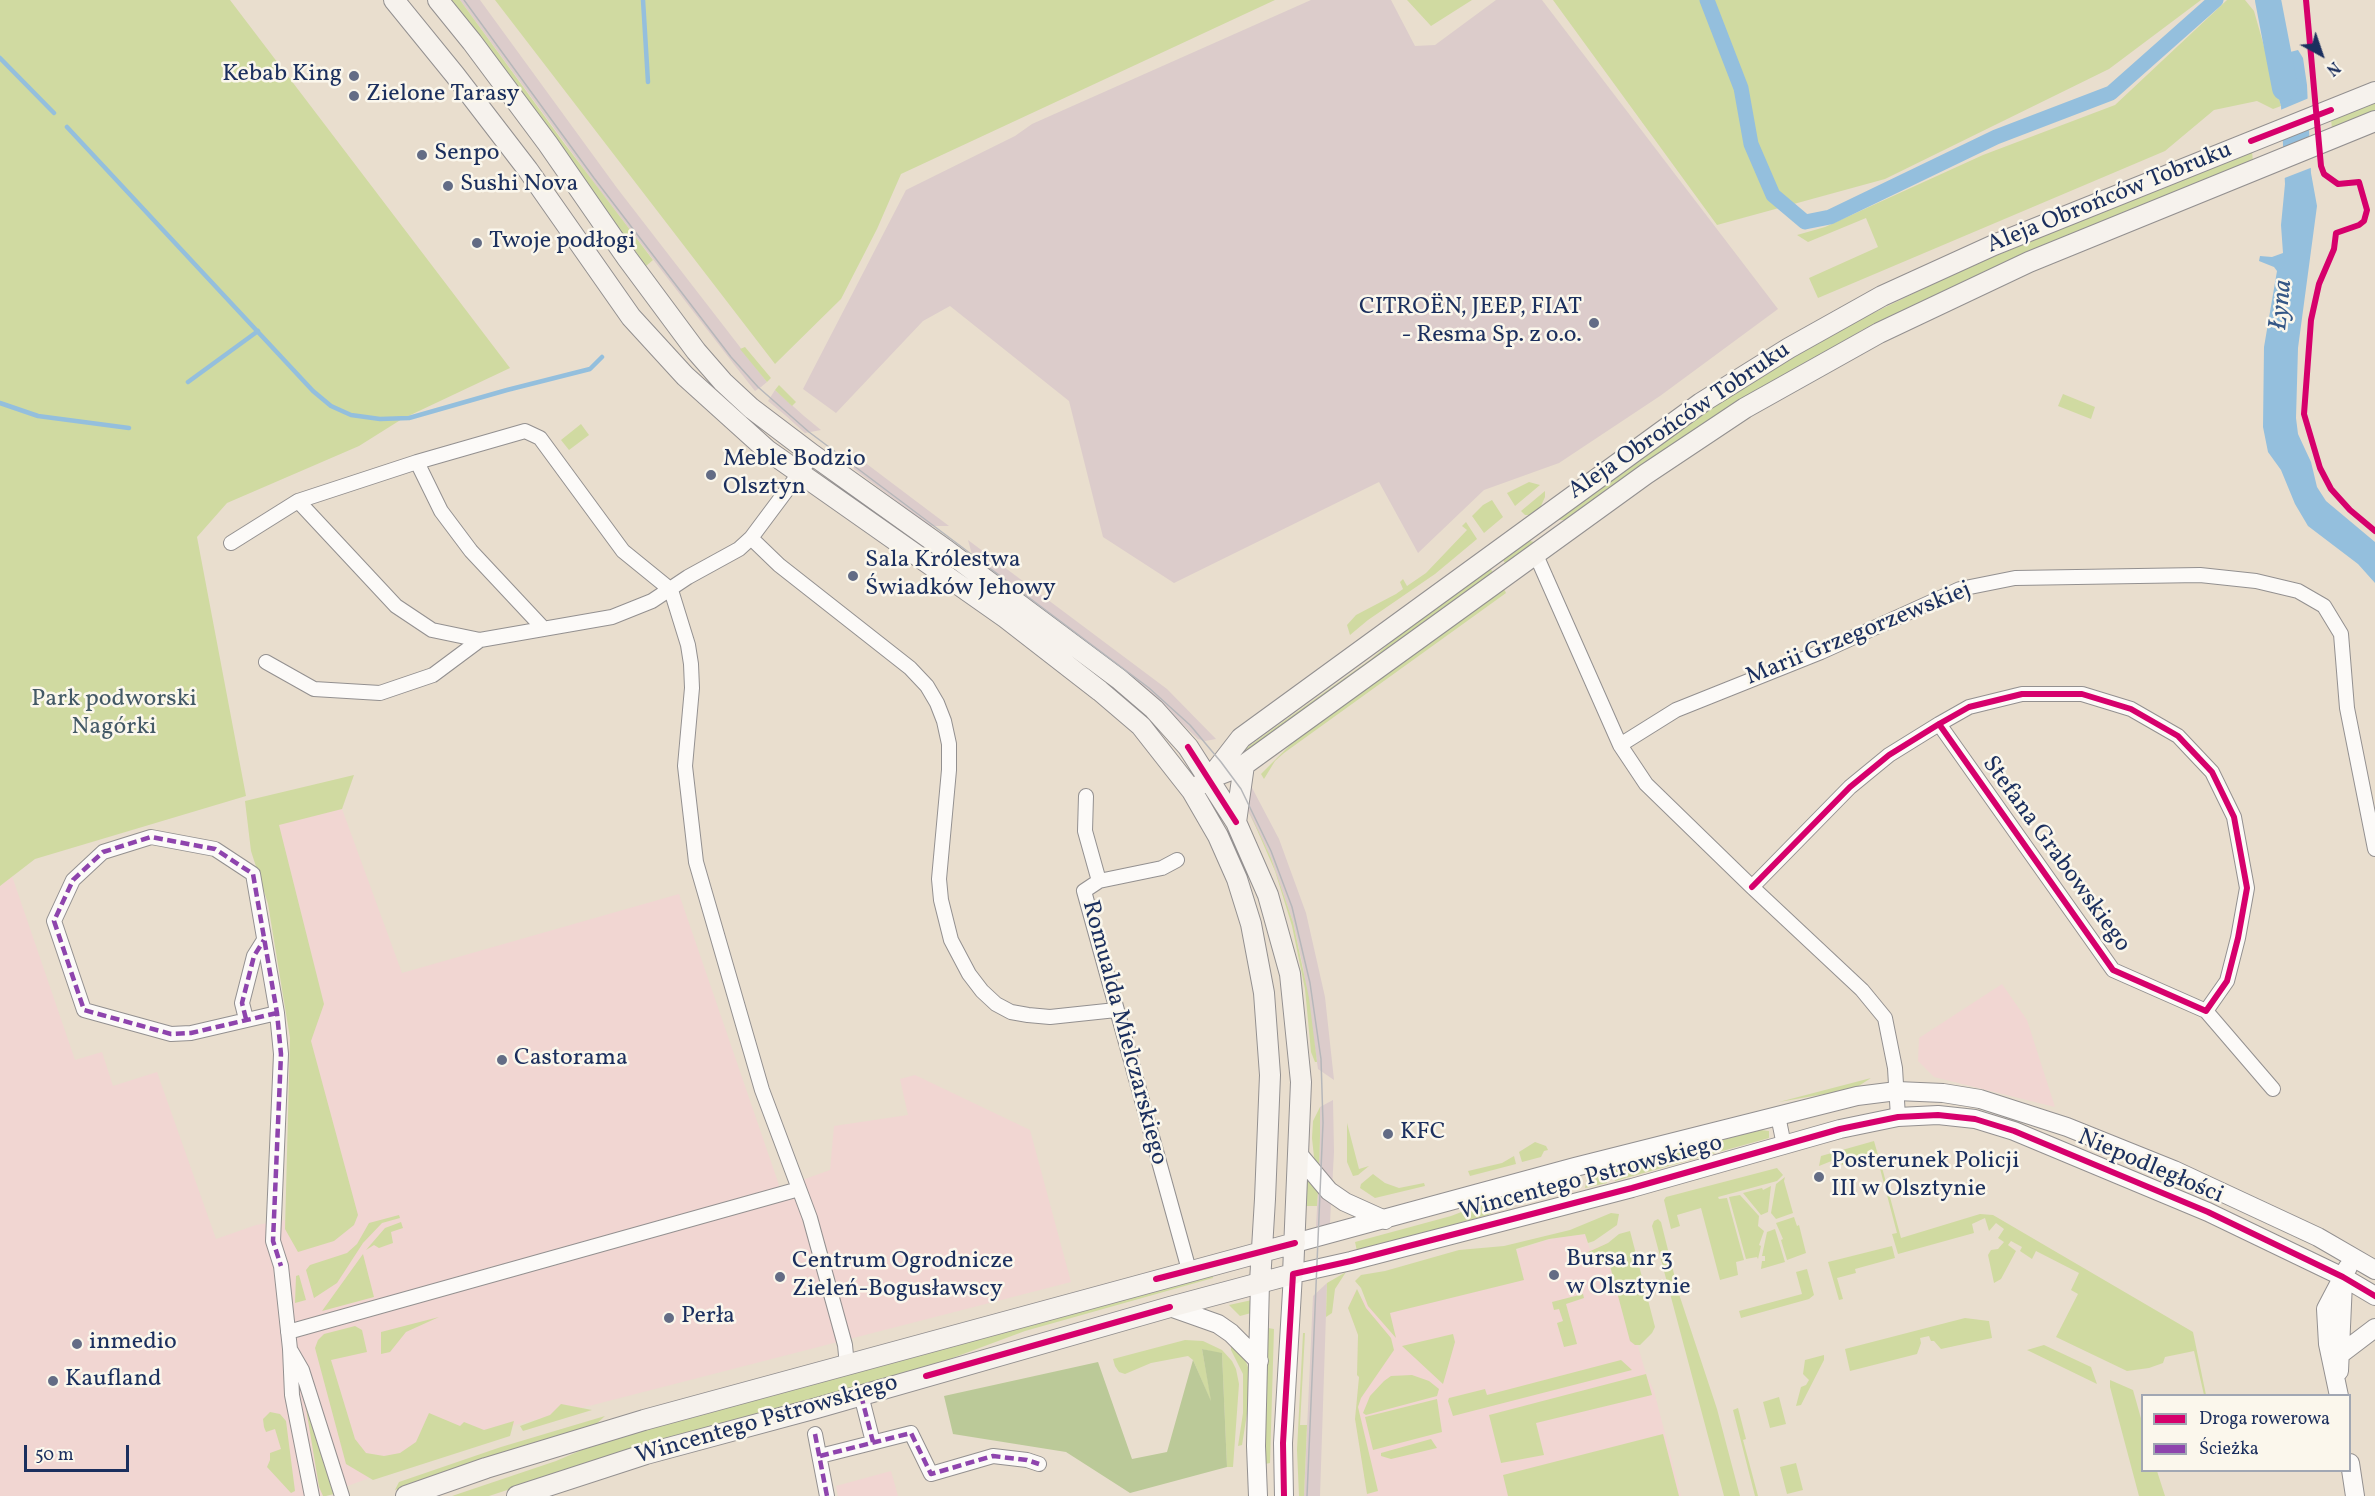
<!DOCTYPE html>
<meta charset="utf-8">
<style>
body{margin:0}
#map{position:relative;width:2375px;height:1496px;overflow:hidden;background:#e9dece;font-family:Vollkorn,serif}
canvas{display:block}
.legend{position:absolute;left:2141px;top:1394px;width:210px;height:78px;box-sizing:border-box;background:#fbf7ec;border:2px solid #a1a7b3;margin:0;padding:8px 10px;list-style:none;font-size:18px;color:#1b2f5e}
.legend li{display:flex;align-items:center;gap:12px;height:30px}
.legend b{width:30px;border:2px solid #a1a7b3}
.north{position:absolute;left:2291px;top:24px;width:60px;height:60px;-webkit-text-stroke:4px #fbf7ec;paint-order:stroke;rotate:140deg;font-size:16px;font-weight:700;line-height:24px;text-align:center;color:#1b2f5e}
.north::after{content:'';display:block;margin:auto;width:21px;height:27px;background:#1b2f5e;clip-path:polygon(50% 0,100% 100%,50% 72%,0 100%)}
.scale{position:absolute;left:24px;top:1445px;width:105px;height:27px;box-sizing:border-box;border:3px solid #1b2f5e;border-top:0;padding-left:8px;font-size:18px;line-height:21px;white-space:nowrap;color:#1b2f5e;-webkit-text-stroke:4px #fbf7ec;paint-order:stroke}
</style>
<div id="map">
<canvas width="2375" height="1496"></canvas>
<ul class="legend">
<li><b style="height:8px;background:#d6006c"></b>Droga rowerowa</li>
<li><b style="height:8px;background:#8e44ad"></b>Ścieżka</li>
</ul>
<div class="north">N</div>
<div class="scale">50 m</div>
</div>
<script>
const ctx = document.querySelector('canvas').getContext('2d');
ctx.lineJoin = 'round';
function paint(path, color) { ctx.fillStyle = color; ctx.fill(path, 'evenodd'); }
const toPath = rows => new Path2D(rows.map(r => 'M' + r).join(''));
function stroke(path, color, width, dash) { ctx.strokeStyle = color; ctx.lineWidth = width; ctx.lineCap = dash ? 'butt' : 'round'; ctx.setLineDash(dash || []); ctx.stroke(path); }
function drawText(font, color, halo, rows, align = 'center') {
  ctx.font = font + ' Vollkorn,serif'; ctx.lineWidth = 5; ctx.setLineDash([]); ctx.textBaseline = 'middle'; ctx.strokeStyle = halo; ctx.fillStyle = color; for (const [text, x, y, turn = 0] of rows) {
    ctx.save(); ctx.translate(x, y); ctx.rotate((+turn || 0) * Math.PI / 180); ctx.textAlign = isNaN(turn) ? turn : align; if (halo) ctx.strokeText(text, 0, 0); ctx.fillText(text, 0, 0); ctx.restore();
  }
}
paint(toPath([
 [342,809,402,973,679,894,780,1188,830,1170,834,1126,908,1115,900,1079,915,1075,1030,1130,1071,1282,515,1425,320,1496,0,1496,0,886,12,876,75,1060,102,1052,113,1086,157,1072,216,1239,256,1225,350,1209,303,1030,263,819],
 [2002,984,2027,1020,2055,1107,1934,1077,1918,1061,1919,1038],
 [1585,1234,1590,1250,1608,1243,1646,1374,1654,1391,1681,1496,1367,1496,1355,1419,1359,1377,1357,1375,1358,1335,1348,1308,1354,1292,1366,1301,1549,1239],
 [891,1471,898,1496,838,1496,836,1486]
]), '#f1d6d2');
paint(toPath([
 [460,0,480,0,617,188,767,382,761,387,755,391,736,367,595,184],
 [1311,0,1391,0,1415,46,1435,45,1496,0,1542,0,1778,309,1660,396,1559,463,1484,490,1418,553,1379,482,1174,583,1103,537,1069,401,950,306,923,321,836,413,803,389,906,190,1015,136,1032,124],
 [775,390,804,416,821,430,805,433,785,415,768,401],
 [847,449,884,477,949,526,930,526,854,469],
 [968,540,1167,689,1216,739,1205,741,1198,739,1144,687,973,558],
 [1250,784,1279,839,1306,913,1325,997,1334,1080,1318,1069,1303,967,1293,922,1271,858,1245,805],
 [1333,1100,1334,1152,1332,1188,1319,1170,1320,1107],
 [1318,1190,1331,1201,1330,1225,1316,1227],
 [1327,1283,1320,1496,1304,1496,1313,1296]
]), '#dccccb');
paint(toPath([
 [0,0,230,0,510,368,402,419,359,446,227,503,197,537,246,796,35,859,0,886],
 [451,0,460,0,564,143,653,260,646,266,546,126],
 [495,0,1275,0,901,174,877,229,841,299,775,364],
 [1407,0,1472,0,1431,26],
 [1553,0,2201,0,2109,69,1885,179,1717,225],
 [2227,0,2245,0,2254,11,2281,106,2273,109,2257,101,2214,110,2165,151,1818,298,1809,278,1878,247,1866,218,1808,242,1797,235,1825,227,1983,155,2115,105],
 [2375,101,2375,112,2332,129,2331,119],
 [2252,151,2253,162,2029,252,1864,329,1760,390,1576,515,1565,520,1554,520,1670,435,1754,380,1859,320,1968,267],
 [745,347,771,378,767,382,740,349],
 [779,385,796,402,792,406,775,390],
 [2063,394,2095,407,2091,419,2058,406],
 [581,424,589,435,569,450,561,440],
 [1529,482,1540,485,1515,506,1507,493],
 [1545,491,1545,497,1540,508,1529,515,1525,515,1521,511],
 [1492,500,1503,517,1484,533,1472,516,1483,505],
 [1466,522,1477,539,1435,574,1368,620,1350,635,1347,625,1356,615,1396,594,1403,589,1400,582,1403,579,1407,586,1426,573,1467,530,1462,526],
 [1524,539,1537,543,1506,565,1501,556],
 [1488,565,1494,574,1247,752,1245,749,1371,659,1423,615],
 [1504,589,1506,593,1284,753,1275,761,1264,779,1261,774,1297,738],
 [354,775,342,809,279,825,324,1004,311,1041,358,1215,354,1225,334,1241,298,1252,285,1229,290,1038,268,904,251,851,245,801],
 [1248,809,1271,858,1293,922,1309,998,1317,1062,1315,1062,1311,1052,1305,989,1292,926,1275,871],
 [1871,1078,1857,1087,1836,1092,1779,1102],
 [1320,1107,1320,1136,1319,1168,1314,1157,1312,1138,1313,1121],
 [1347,1123,1359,1169,1369,1166,1358,1175,1353,1176,1347,1162],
 [1761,1130,1769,1131,1769,1138,1615,1181,1612,1168],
 [1874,1141,1878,1155,1842,1165,1839,1158,1819,1166,1821,1156],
 [1535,1142,1546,1146,1548,1150,1544,1151,1541,1157,1522,1162,1519,1152],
 [1514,1156,1516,1164,1470,1176,1468,1171,1502,1163],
 [1880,1160,1901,1238,1980,1214,1993,1215,2193,1332,2206,1395,2204,1395,2194,1351,2165,1357,2163,1363,2149,1368,2127,1371,2056,1337,2078,1294,2071,1290,2079,1273,2036,1251,2032,1259,2020,1251,2022,1247,2011,1241,2008,1245,2016,1251,2001,1279,1994,1283,1988,1255,1991,1250,1998,1249,2004,1242,1998,1238,2004,1229,1996,1223,1989,1231,1985,1218,1972,1224,1974,1233,1898,1254,1892,1234,1897,1233,1878,1161],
 [1305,1168,1318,1190,1317,1206,1303,1206],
 [1777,1168,1783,1175,1777,1181,1718,1197,1719,1199,1727,1198,1744,1260,1736,1262,1738,1275,1720,1280,1701,1208,1677,1215,1680,1226,1671,1229,1664,1200,1666,1197],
 [1604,1171,1607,1183,1585,1188,1588,1174],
 [1373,1174,1385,1183,1399,1188,1424,1183,1425,1186,1375,1198,1360,1188,1361,1184],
 [1785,1177,1784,1181,1793,1213,1776,1219,1771,1213,1776,1184],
 [1569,1180,1570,1182,1565,1187,1509,1203,1488,1215,1357,1251,1355,1242,1451,1216,1493,1200],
 [1771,1186,1768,1212,1761,1215,1743,1193,1762,1188,1763,1190],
 [1740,1195,1759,1216,1758,1226,1764,1231,1759,1245,1761,1246,1758,1259,1757,1257,1746,1259,1729,1197],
 [1611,1213,1619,1214,1617,1225,1594,1241,1588,1243,1585,1234,1549,1239,1516,1249,1524,1280,1390,1313,1396,1338,1368,1306,1361,1288,1355,1281,1361,1275,1385,1271,1459,1250,1504,1246,1570,1230],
 [399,1215,400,1218,382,1223,363,1243,337,1283,314,1298,306,1270,310,1265,347,1253,357,1244,369,1223],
 [1794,1217,1797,1226,1799,1225,1806,1253,1787,1260,1781,1240,1783,1239,1776,1223],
 [1658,1219,1661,1222,1679,1294,1717,1409,1740,1496,1724,1496,1652,1226,1654,1221],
 [401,1222,403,1228,391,1232,393,1243,379,1248,374,1245,366,1250,385,1228],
 [1775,1229,1785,1262,1761,1269,1762,1261,1765,1261,1765,1256,1762,1256,1767,1232],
 [1630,1231,1655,1327,1652,1333,1640,1345,1635,1345,1630,1341,1609,1262,1588,1267,1586,1253,1608,1243,1619,1234],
 [1892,1246,1895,1258,1855,1269,1856,1273,1837,1278,1843,1299,1839,1300,1828,1262],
 [363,1254,374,1297,322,1311],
 [1807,1269,1814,1295,1809,1299,1741,1318,1739,1311,1802,1294,1796,1272],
 [1212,1272,1213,1278,1025,1331,931,1366,574,1468,489,1496,452,1496,556,1461,612,1437],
 [1346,1272,1335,1289,1332,1313,1326,1317,1327,1283],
 [299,1275,306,1300,295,1303,296,1276],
 [1357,1289,1366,1308,1391,1338,1394,1350,1361,1398,1358,1407,1378,1491,1367,1494,1355,1419,1359,1377,1357,1375,1358,1335,1348,1308],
 [1583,1294,1584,1298,1566,1304,1577,1344,1564,1347,1557,1323,1563,1321,1559,1309,1554,1310,1552,1302],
 [1252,1300,1251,1313,1240,1316,1229,1305],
 [439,1317,406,1332,390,1352,381,1354,381,1332],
 [1965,1318,1989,1321,1992,1338,1941,1349,1934,1341,1931,1341,1929,1336,1920,1338,1921,1343,1917,1354,1850,1371,1845,1349],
 [355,1326,362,1330,367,1352,331,1360,355,1439,366,1453,384,1456,400,1453,416,1442,429,1413,460,1426,464,1422,484,1430,514,1421,510,1436,373,1480,346,1464,315,1348,318,1340,324,1334],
 [1268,1328,1274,1329,1270,1463,1265,1464,1264,1431],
 [1303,1333,1305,1333,1300,1425,1307,1425,1304,1496,1299,1496,1297,1450],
 [1453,1334,1455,1342,1443,1384,1402,1346],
 [1185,1340,1203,1341,1222,1350,1232,1361,1236,1369,1239,1384,1233,1467,1227,1467,1222,1354,1202,1349,1212,1404,1193,1360,1188,1356,1151,1363,1125,1374,1119,1372,1115,1366,1113,1359],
 [1231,1344,1243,1354,1249,1370,1250,1395,1242,1445,1238,1446,1243,1413,1243,1374,1231,1350],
 [2044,1345,2091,1367,2097,1384,2027,1350],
 [1824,1355,1824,1360,1801,1405,1796,1406,1801,1387,1806,1385,1809,1380,1803,1374,1805,1360],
 [1621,1360,1632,1370,1453,1416,1448,1401,1449,1398,1485,1389,1487,1395],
 [1646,1374,1652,1395,1536,1423,1544,1455,1501,1463,1489,1415],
 [1412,1375,1429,1381,1439,1389,1437,1396,1366,1415,1363,1413,1370,1396,1384,1381,1391,1376],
 [2110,1380,2133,1390,2142,1422,2142,1470,2157,1471,2165,1496,2139,1496,2110,1387],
 [303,1390,334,1494,326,1496,323,1496,319,1487],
 [1779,1397,1786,1424,1770,1428,1763,1402],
 [1437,1399,1442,1432,1373,1450,1365,1417],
 [561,1404,592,1410,523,1431,520,1426,550,1415],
 [1738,1408,1746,1439,1743,1440,1758,1496,1755,1496,1733,1410],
 [270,1412,280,1414,286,1421,295,1491,291,1493,267,1467,270,1460,270,1453,281,1449,275,1429,266,1432,264,1427,263,1419],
 [605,1416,593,1427,502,1454,395,1490,399,1482,501,1447],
 [1663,1434,1679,1496,1508,1496,1503,1475],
 [1431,1439,1437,1448,1391,1459,1381,1456,1381,1453],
 [1796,1463,1803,1490,1787,1494,1780,1467]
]), '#d0daa1');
paint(toPath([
 [1202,1349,1222,1353,1227,1467,1130,1493,1066,1452,953,1434,944,1396,1098,1362,1132,1459,1167,1452,1193,1360,1211,1401]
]), '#bbc998');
paint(toPath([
 [2298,50,2303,58,2307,85,2311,173,2317,206,2298,348,2296,418,2298,434,2311,462,2317,487,2326,501,2375,542,2375,583,2358,564,2308,526,2295,504,2281,470,2268,452,2263,427,2264,347,2277,271,2274,267,2259,261,2260,256,2272,257,2283,253,2281,225,2285,184,2281,106,2267,58]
]), '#94bfdd');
paint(toPath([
 [2309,98,2311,127,2280,139,2278,111],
 [2311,138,2313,167,2282,179,2281,150]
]), '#e9dece');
stroke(toPath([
 [643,0,648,82],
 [0,58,54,113],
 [67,127,313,391,331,406,351,415,380,419,409,418,507,390,590,369,602,357],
 [188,382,258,331],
 [0,403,38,416,129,428]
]), '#94bfdd', 4.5);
stroke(toPath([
 [1707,0,1741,88,1751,144,1773,195,1805,222,1830,217,1996,137,2111,93,2216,0]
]), '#94bfdd', 15);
stroke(toPath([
 [2268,0,2285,88]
]), '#94bfdd', 26);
const minor = toPath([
 [417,462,298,501,396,606,432,630,480,640],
 [751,538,779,565,910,668,927,686,937,703,944,721,949,744,949,770,939,879,941,900,951,940,969,974,982,991,996,1004,1011,1012,1028,1015,1050,1017,1116,1010],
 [231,543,298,501],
 [1536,555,1620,745,1646,784,1752,887,1862,990,1885,1018,1895,1068,1898,1117],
 [671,590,688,645,691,664,692,688,685,766,696,862,762,1090,810,1218,845,1345,847,1365],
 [544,629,471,551,441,511,417,462,525,431,540,438,623,551,671,590],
 [266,662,314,689,380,693,433,675,480,640,612,617,652,601,688,577,739,549,751,538,813,455],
 [1620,745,1676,710,1821,652,1960,589,2015,578,2200,575,2256,581,2298,591,2324,606,2341,634,2347,708,2375,849],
 [1086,796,1085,831,1099,881],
 [1177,860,1162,868,1099,881,1084,891,1189,1270],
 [1752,887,1850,787,1889,755,1939,724,1969,707,2022,694,2082,694,2131,709,2178,736,2212,772,2234,817,2247,888,2238,938,2227,981,2206,1011,2113,970,1939,724],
 [2206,1011,2273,1089],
 [277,1013,191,1033,171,1034,84,1010,54,921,73,880,103,852,151,837,215,849,253,874,277,1013,281,1054,273,1241,281,1266,290,1349,292,1395,312,1496],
 [246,1019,242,1003,254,956,264,940],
 [1778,1116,1784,1145],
 [288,1332,799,1189],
 [291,1351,302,1370,342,1496],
 [861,1395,873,1442],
 [815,1434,827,1496],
 [820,1456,911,1433,931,1474,993,1456,1027,1460,1039,1464]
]);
const tertiary = toPath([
 [1298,1154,1329,1191,1345,1202,1385,1220],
 [1295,1243,1575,1167,1857,1096,1897,1091,1943,1093,1980,1099,2067,1127,2174,1170,2318,1237,2375,1270],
 [1170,1307,1218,1324,1231,1333,1259,1361],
 [2342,1353,2375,1328],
 [2339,1371,2343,1282],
 [2339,1396,2328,1344,2326,1309,2348,1267],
 [2350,1463,2355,1496],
 [1258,1496,1256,1446,1260,1282],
 [1284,1496,1283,1443,1293,1274,1351,1261,1632,1188,1840,1129,1898,1117,1938,1115,1975,1119,2014,1131,2208,1212,2343,1277,2375,1296]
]);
const secondary = toPath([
 [394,0,455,75,528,170,631,317,685,376,767,450,1006,618,1100,691,1141,726,1192,791,1218,836,1237,879,1251,924,1264,993,1270,1075,1265,1199,1260,1282],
 [438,0,472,42,548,144,627,258,696,351,723,382,751,408,813,455,946,550,1119,679,1154,709,1188,747,1236,822,1268,895,1290,974,1301,1082,1293,1274,1170,1307,817,1408,646,1454,517,1496],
 [1210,778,1244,765,1646,474,1745,408,1879,333,2029,262,2375,121],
 [1201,784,1210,778,1241,738,1701,403,1789,348,1882,296,1994,245,2375,92],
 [1236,822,1244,765],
 [406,1496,486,1468,644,1420,1295,1243]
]);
stroke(minor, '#939090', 16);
stroke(tertiary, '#939090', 20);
stroke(secondary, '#939090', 22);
stroke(minor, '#fcfaf8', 14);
stroke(tertiary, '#fcfaf8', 18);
stroke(secondary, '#f6f2ed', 20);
stroke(toPath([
 [464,0,594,178,731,357,758,387,809,432,1149,688,1190,725,1221,762,1241,789,1271,851,1292,907,1310,983,1321,1059,1323,1123,1307,1496]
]), '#b6b7ba', 1.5);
stroke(toPath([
 [277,1013,191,1033,171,1034,84,1010,54,921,73,880,103,852,151,837,215,849,253,874,277,1013,281,1054,273,1241,281,1266],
 [246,1019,242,1003,254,956,264,940],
 [861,1395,873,1442],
 [815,1434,827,1496],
 [820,1456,911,1433,931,1474,993,1456,1027,1460,1039,1464]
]), '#8e44ad', 4.5, [9, 4.5]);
stroke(toPath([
 [2306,0,2321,166,2324,174,2338,184,2359,182,2367,210,2364,221,2359,225,2336,233,2334,249,2319,284,2311,320,2304,414,2320,468,2331,489,2350,510,2375,531],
 [2251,141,2331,110],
 [1188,747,1236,822],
 [1752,887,1850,787,1889,755,1939,724,1969,707,2022,694,2082,694,2131,709,2178,736,2212,772,2234,817,2247,888,2238,938,2227,981,2206,1011,2113,970,1939,724],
 [1156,1279,1295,1243],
 [926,1376,1170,1307],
 [1284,1496,1283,1443,1293,1274,1351,1261,1632,1188,1840,1129,1898,1117,1938,1115,1975,1119,2014,1131,2208,1212,2343,1277,2375,1296]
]), '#d6006c', 6);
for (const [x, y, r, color] of [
 [354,76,6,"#636c85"],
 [354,96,6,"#636c85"],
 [422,155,6,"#636c85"],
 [448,186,6,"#636c85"],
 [477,243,6,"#636c85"],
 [1594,323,6,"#636c85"],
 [711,475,6,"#636c85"],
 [853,576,6,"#636c85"],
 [502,1060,6,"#636c85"],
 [1388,1134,6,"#636c85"],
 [1819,1177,6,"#636c85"],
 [1554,1275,6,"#636c85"],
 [780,1277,6,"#636c85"],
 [669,1318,6,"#636c85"],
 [77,1344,6,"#636c85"],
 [53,1381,6,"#636c85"]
]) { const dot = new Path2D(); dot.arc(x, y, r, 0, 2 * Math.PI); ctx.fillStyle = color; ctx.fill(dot); stroke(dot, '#fbf7ec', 2); }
drawText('24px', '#1b2f5e', '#fbf7ec', [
 ["Kebab King",342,76,"right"],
 ["Zielone Tarasy",366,96],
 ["Senpo",434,155],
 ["Sushi Nova",460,186],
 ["Twoje podłogi",489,243],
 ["CITROËN, JEEP, FIAT",1582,309,"right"],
 ["- Resma Sp. z o.o.",1582,337,"right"],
 ["Meble Bodzio",723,461],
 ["Olsztyn",723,489],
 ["Sala Królestwa",865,562],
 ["Świadków Jehowy",865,590],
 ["Castorama",514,1060],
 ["KFC",1400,1134],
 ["Posterunek Policji",1831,1163],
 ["III w Olsztynie",1831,1191],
 ["Bursa nr 3",1566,1261],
 ["w Olsztynie",1566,1289],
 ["Centrum Ogrodnicze",792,1263],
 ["Zieleń-Bogusławscy",792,1291],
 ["Perła",681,1318],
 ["inmedio",89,1344],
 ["Kaufland",65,1381]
], 'left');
drawText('24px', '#1b2f5e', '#fbf7ec', [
 ["Aleja Obrońców Tobruku",2110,199,-22],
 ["Aleja Obrońców Tobruku",1680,422,-34],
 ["Marii Grzegorzewskiej",1859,635,-22],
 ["Stefana Grabowskiego",2055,855,54],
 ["Romualda Mielczarskiego",1123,1033,75],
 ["Niepodległości",2150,1168,23],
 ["Wincentego Pstrowskiego",1591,1179,-15],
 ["Wincentego Pstrowskiego",767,1421,-16]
]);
drawText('24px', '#435966', '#fbf7ec', [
 ["Park podworski",114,701],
 ["Nagórki",114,729]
]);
drawText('italic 26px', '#345686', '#fbf7ec', [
 ["Łyna",2283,305,-84]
]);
</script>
